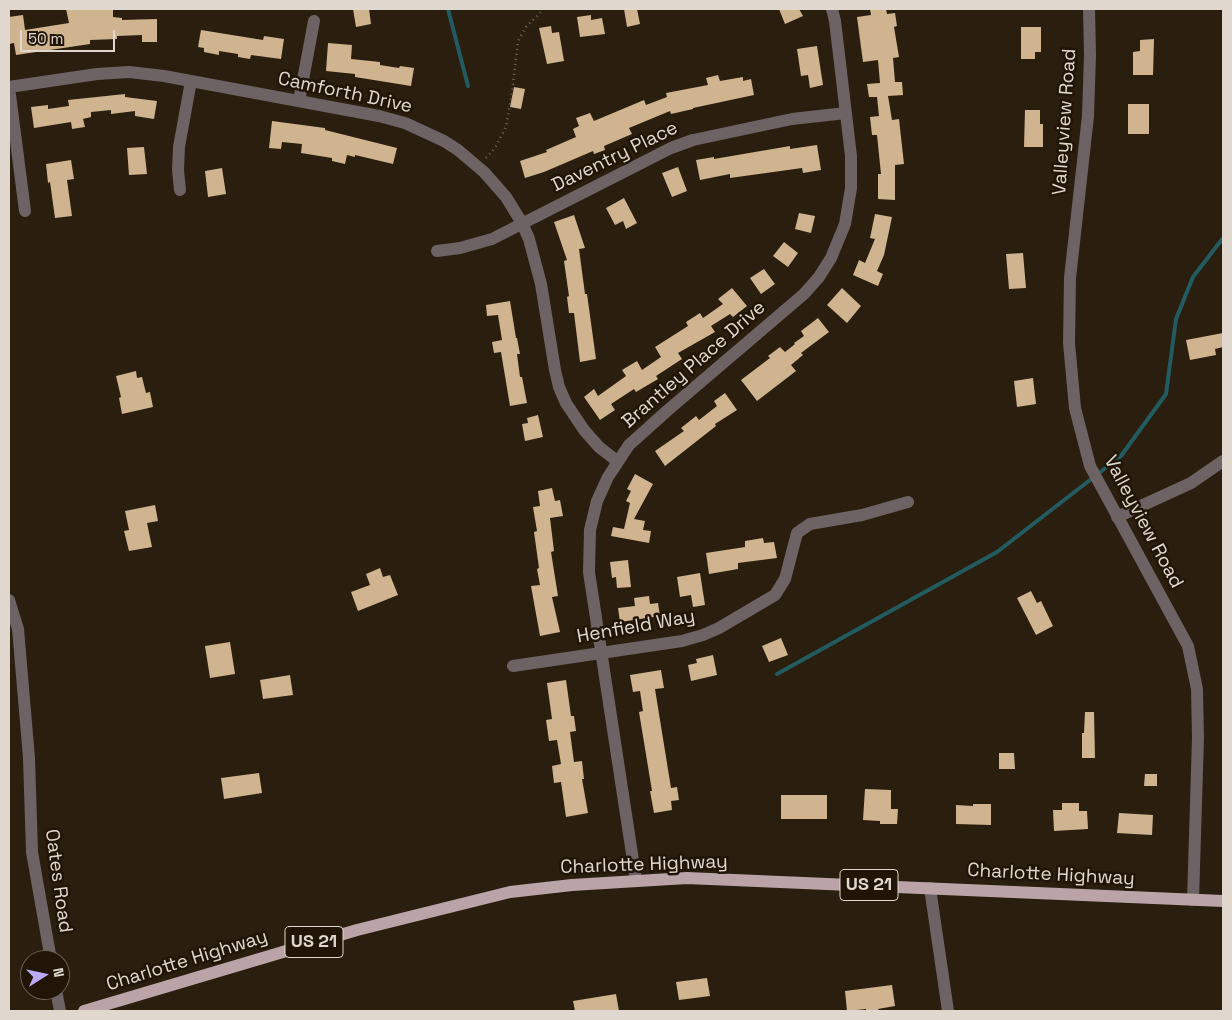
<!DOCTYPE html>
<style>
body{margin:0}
#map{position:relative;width:1232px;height:1020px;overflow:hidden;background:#2a1e0f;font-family:"Space Grotesk",sans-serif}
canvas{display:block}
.frame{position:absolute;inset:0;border:10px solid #e0d8ce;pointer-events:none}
.north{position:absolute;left:20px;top:950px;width:50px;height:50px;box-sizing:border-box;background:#201506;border:1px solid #6d6356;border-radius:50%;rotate:80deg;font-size:14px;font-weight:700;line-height:20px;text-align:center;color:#e0d8ce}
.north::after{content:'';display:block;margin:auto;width:18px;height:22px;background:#bbaaf6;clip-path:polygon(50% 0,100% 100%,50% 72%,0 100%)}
.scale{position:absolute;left:20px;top:30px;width:95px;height:22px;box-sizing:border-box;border:2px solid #e0d8ce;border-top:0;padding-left:6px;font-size:15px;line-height:18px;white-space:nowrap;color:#e0d8ce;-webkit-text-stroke:4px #201506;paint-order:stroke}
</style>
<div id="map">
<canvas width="1232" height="1020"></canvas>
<div class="frame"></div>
<div class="north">N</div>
<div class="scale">50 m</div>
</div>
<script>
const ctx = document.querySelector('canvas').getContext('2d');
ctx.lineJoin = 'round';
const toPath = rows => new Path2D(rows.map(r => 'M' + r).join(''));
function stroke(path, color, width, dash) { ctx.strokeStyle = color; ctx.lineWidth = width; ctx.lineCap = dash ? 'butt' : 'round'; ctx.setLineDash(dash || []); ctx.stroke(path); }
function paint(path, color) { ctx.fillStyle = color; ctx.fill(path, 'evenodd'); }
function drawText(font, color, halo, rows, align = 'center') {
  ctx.font = font + ' "Space Grotesk",sans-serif'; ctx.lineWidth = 5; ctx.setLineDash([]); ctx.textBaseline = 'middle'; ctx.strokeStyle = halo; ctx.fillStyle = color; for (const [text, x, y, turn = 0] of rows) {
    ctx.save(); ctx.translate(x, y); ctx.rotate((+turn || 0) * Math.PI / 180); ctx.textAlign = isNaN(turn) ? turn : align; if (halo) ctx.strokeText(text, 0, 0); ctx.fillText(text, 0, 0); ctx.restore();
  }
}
stroke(toPath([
 [448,9,468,86],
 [777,674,997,552,1121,456,1166,394,1176,319,1193,277,1223,238]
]), '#225b60', 4);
paint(toPath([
 [66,9,113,10,113,17,122,18,122,20,157,19,157,42,142,42,142,35,117,36,117,39,90,40,90,44,16,55,14,43,9,44,9,17,23,15,25,30,69,23],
 [353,9,369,9,371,24,356,27],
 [624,9,637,9,640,24,627,27],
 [779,9,799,9,803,16,785,24],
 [870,9,886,9,887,14,895,13,897,26,894,27,899,57,893,58,895,82,902,82,903,95,888,96,892,120,899,119,904,164,895,165,895,200,878,199,878,174,881,174,877,135,872,135,870,117,879,116,877,97,869,97,867,84,880,83,878,60,863,62,857,17,871,15],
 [591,15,591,20,602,18,605,34,580,37,577,17],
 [551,26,552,33,559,32,564,61,547,64,539,28],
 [1021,27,1041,27,1041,52,1035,52,1035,59,1021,59],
 [201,30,263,40,264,36,284,39,281,59,251,55,250,59,238,57,238,54,219,51,219,55,204,52,204,48,198,47],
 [1154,39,1153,75,1133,75,1133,52,1140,51,1140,40],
 [328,43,352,45,351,59,380,62,380,65,399,68,400,66,414,68,411,86,355,77,355,74,326,71],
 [817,46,823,85,810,88,808,75,801,76,797,49],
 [718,75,720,81,743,77,743,81,751,79,754,95,693,108,693,109,671,114,670,111,629,128,632,134,604,146,605,150,594,154,593,151,544,172,525,178,520,161,547,152,546,150,576,137,573,129,579,126,576,118,590,113,594,121,644,100,646,105,667,97,666,93,708,85,706,78],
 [514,87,525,89,521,109,510,107],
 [125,94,125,97,157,101,154,119,135,116,135,111,111,114,111,110,91,112,91,117,83,119,85,127,72,129,71,122,34,128,31,107,48,105,48,109,69,106,68,100],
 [1128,104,1149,104,1149,134,1128,134],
 [1025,110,1040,110,1040,124,1043,124,1043,147,1024,147],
 [272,121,325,128,325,130,397,148,393,164,355,155,355,157,347,155,345,164,332,161,332,158,301,153,302,144,282,142,281,149,269,148],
 [817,145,821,170,803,173,802,168,730,178,730,174,700,180,696,160,714,157,714,159,790,146,790,149],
 [144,147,147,174,129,175,127,148],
 [71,160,74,179,67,180,72,216,55,218,50,182,48,183,46,164],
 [678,167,687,191,672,197,662,173],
 [222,168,226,194,208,197,205,171],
 [624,198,637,223,626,229,623,221,615,225,606,208],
 [799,213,815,216,811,233,795,229],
 [875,214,892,217,884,255,877,271,883,274,878,286,853,275,859,260,865,263,875,239,870,238],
 [574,215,585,248,579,249,585,294,587,294,596,359,580,362,574,313,569,313,567,297,569,296,564,261,567,260,554,222],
 [784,242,798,253,788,267,773,256],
 [1023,253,1026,288,1009,289,1006,254],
 [764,269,775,284,761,294,750,278],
 [732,288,747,306,733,317,730,314,711,326,715,332,678,353,682,359,656,376,658,379,636,392,634,389,611,404,615,410,600,420,584,397,594,389,598,396,626,376,622,370,637,361,642,370,661,357,655,347,688,326,686,322,700,313,703,318,723,304,718,299],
 [842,288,861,306,847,323,827,305],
 [510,301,516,338,517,338,520,354,517,354,520,377,522,377,527,403,510,406,501,352,494,353,492,342,502,340,498,315,487,316,486,305],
 [818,318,829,332,801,353,803,355,791,365,796,371,757,401,741,380,770,358,768,356,780,347,785,352,795,344,794,343,804,336,801,331],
 [1223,333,1223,347,1215,349,1216,355,1190,360,1186,340],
 [136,371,137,378,142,377,146,393,150,392,153,407,122,414,119,398,121,397,116,376],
 [1033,378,1036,404,1017,407,1014,381],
 [725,393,737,410,715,424,716,426,665,466,655,451,684,431,681,428,696,416,699,420,717,406,714,401],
 [538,415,543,437,525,441,522,424,528,423,527,418],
 [635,474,653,484,634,519,645,521,643,530,651,531,649,543,611,536,613,527,624,529,630,503,626,501,631,491,627,489],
 [552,488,555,501,560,500,563,516,550,518,554,551,551,552,558,596,552,597,560,632,540,636,531,586,540,585,537,569,539,568,534,532,537,531,533,507,540,506,538,491],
 [155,505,158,521,147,523,152,547,129,551,124,531,129,530,125,511],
 [763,538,764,543,774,542,777,558,738,563,738,569,709,574,706,553,745,547,745,541],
 [628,560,631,587,617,588,616,577,612,578,610,562],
 [380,568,383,577,390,575,398,595,358,611,351,592,370,585,366,574],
 [700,573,705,605,693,607,691,595,680,597,677,577],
 [1031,591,1037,603,1041,601,1053,626,1036,635,1017,598],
 [649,596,650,604,658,603,660,616,620,622,618,608,635,606,634,598],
 [781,638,788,655,769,662,762,646],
 [230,642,235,674,210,678,205,646],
 [713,655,717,675,691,681,688,665,697,663,696,659],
 [661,670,664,688,655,689,671,788,677,787,679,800,671,801,672,810,654,813,650,791,652,791,639,712,643,711,640,691,633,692,630,675],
 [290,675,293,695,263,699,260,680],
 [566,680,571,716,574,716,576,731,570,732,574,762,582,761,584,779,582,779,588,813,566,817,561,782,554,783,552,766,561,764,557,740,549,741,546,720,552,719,547,683],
 [1085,712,1094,712,1095,758,1082,758,1082,733,1084,733],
 [999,753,1014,753,1015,769,999,769],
 [259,773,262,793,224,799,221,778],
 [1145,774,1157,774,1157,786,1144,786],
 [865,789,891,790,891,809,898,809,897,824,880,824,880,821,863,820],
 [781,795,827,795,827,819,781,819],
 [1062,803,1079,803,1079,811,1087,811,1088,829,1054,831,1053,810,1062,810],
 [973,804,991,804,991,825,956,824,956,805,973,806],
 [1119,813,1153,815,1152,835,1117,833],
 [707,978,710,996,679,1000,676,982],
 [892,985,895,1006,878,1009,879,1011,866,1011,866,1009,847,1011,845,991],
 [616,994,619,1011,575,1011,573,1001]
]), '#d0b48f');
stroke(toPath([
 [486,158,495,148,506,127,512,93,518,41,526,27,544,9]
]), '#746a5d', 2.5, [1, 4]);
stroke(toPath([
 [1089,9,1090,55,1088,116,1070,278,1069,343,1075,408,1090,466,1188,646,1197,689,1198,738,1193,900],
 [9,87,97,74,129,72,164,76,379,116,405,123,444,141,458,150,484,172,506,197,522,223,529,239,541,284,555,370,559,387,566,403,584,430,599,447,617,461],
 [9,87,25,211],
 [299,101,314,21],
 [180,190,178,170,179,147,191,81],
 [437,251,460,248,492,239,671,148,693,140,792,119,846,113],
 [1117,517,1191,483,1223,461],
 [9,600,18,629,29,758,32,852,51,960],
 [513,666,682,641,703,635,719,628,775,595,785,579,797,533,810,524,862,515,908,502],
 [636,880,589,572,590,530,597,501,608,477,629,445,668,410,804,294,819,277,831,258,845,224,851,188,851,156,835,21,832,9],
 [930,888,948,1011],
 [56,990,60,1011]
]), '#6d6264', 12);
stroke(toPath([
 [84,1011,357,930,510,892,572,885,687,878,1223,901]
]), '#baa4a8', 12);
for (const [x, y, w] of [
 [869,885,58],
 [314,942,58]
]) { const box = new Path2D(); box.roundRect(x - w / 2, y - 15.5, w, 31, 4); ctx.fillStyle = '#201506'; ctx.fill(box); stroke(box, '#e0d8ce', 1); }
drawText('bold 18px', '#e0d8ce', null, [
 ["US 21",869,885],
 ["US 21",314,942]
]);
drawText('19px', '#e0d8ce', '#201506', [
 ["Camforth Drive",345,93,12],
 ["Valleyview Road",1065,122,-86],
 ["Daventry Place",615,157,-26],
 ["Brantley Place Drive",694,365,-41],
 ["Valleyview Road",1143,522,62],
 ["Henfield Way",636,627,-10],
 ["Charlotte Highway",644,865,-2],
 ["Charlotte Highway",1051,875,3],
 ["Oates Road",58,881,82],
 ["Charlotte Highway",187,961,-17]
]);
</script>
